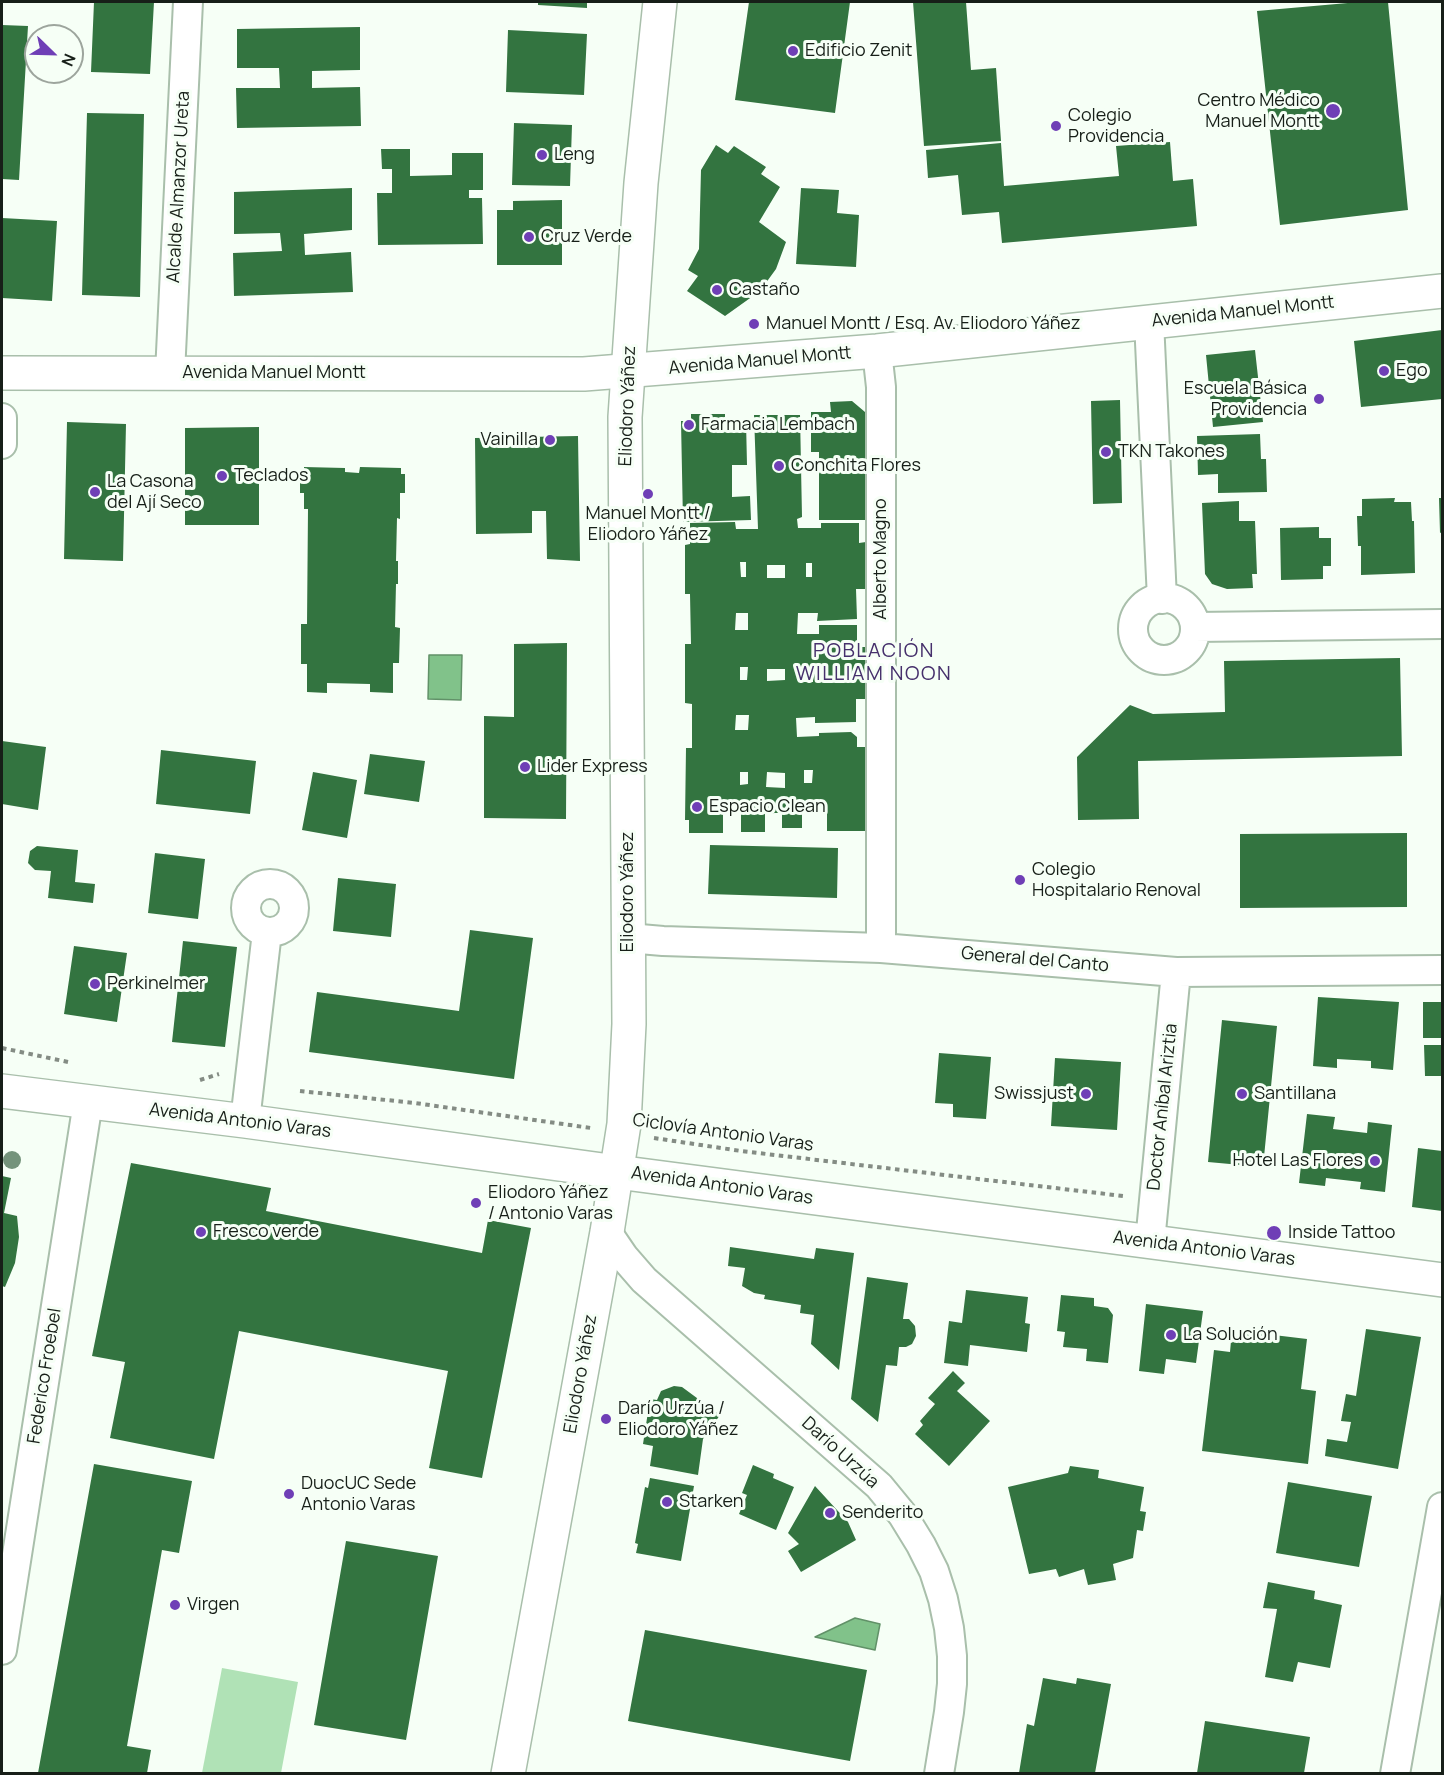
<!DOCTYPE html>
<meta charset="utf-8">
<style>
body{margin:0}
#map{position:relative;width:1444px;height:1775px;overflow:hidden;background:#f6fff6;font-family:Manrope,sans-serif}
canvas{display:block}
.frame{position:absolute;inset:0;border:3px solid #171f18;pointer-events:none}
.north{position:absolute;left:24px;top:24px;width:60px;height:60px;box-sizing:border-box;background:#f6fff6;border:2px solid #9da59d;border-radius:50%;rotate:113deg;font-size:16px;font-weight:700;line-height:24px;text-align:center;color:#171f18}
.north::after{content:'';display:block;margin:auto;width:21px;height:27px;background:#6f3fb6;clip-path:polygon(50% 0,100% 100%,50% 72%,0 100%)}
</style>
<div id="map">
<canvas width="1444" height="1775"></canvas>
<div class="frame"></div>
<div class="north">N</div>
</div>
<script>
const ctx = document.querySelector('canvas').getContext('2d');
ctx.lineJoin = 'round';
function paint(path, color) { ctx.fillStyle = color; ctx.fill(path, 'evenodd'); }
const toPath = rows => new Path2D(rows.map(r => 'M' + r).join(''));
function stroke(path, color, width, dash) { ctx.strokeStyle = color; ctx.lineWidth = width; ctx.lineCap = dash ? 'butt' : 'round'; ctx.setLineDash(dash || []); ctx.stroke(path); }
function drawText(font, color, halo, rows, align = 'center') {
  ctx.font = font + ' Manrope,sans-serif'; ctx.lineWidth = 6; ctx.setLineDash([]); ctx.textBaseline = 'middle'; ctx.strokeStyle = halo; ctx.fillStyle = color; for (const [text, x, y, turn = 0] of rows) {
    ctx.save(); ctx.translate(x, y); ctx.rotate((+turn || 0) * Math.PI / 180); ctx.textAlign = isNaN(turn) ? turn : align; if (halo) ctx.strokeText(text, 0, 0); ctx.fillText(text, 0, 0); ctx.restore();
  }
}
paint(toPath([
 [222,1668,298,1682,281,1773,202,1773]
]), '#b0e2b6');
const water = toPath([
 [429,655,462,655,461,700,428,699,429,655],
 [855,1618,880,1624,875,1650,815,1637,855,1618]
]);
paint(water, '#81c28a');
stroke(water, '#619168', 1.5);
paint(toPath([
 [94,2,154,2,150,74,91,72],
 [538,2,587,2,587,8,538,5],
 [749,2,850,2,835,113,735,100],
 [913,2,966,2,971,70,996,68,1001,141,924,146],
 [1359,2,1388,2,1408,210,1280,225,1257,11],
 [2,25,28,26,19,180,2,179],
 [360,27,360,70,312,71,312,88,360,87,361,126,237,128,236,88,280,88,279,68,237,68,237,29],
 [508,30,587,34,584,95,506,92],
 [87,113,144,114,140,297,82,295],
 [514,123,572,125,570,186,512,185],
 [1170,142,1173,181,1193,179,1197,226,1002,243,999,212,962,215,958,175,928,178,926,150,1001,143,1004,186,1119,176,1116,146],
 [716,145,728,153,734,146,766,167,761,174,780,187,759,222,786,242,776,269,760,291,725,316,687,291,698,276,688,270,699,249,701,170],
 [381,149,410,149,410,176,452,175,452,153,483,153,483,190,469,190,469,198,482,198,483,244,378,245,377,193,392,193,392,169,382,169],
 [352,188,352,230,304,234,305,255,351,252,353,292,234,296,233,253,282,251,280,233,234,234,234,192],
 [801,188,839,190,837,213,859,215,856,267,796,264],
 [562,200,562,265,497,265,497,210,513,210,513,201],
 [2,218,57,221,52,301,2,298],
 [1442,330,1442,399,1361,407,1354,341],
 [1255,350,1263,422,1213,427,1206,355],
 [1120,400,1122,503,1093,504,1091,401],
 [852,401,865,412,866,520,819,520,819,452,811,452,811,412,831,412,830,402],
 [691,414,725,414,725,421,746,421,747,465,732,465,732,497,750,496,751,520,683,522,681,421,691,421],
 [754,415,800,415,802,517,797,519,798,528,821,528,821,523,859,523,859,543,866,542,865,589,856,589,857,619,817,621,818,613,798,613,797,634,819,634,819,625,857,625,857,647,866,647,865,699,856,699,856,722,815,723,815,717,796,718,797,737,819,736,819,733,851,732,857,737,857,747,866,747,866,789,870,789,870,819,866,820,866,831,827,831,827,803,802,803,802,828,782,828,782,813,775,813,765,814,765,832,741,832,741,806,723,805,723,833,689,833,689,820,685,820,686,748,692,748,692,704,685,703,685,644,691,644,690,594,685,594,685,545,690,544,690,523,735,522,736,529,758,529],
 [740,562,746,562,746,577,741,577],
 [806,563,812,563,812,577,806,577],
 [767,565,785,565,785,578,767,578],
 [736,613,748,613,748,630,735,630],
 [740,667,748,667,747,680,740,680],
 [813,668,813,682,804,682,804,669],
 [767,669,785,669,785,680,767,681],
 [736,715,749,715,748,730,735,730],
 [804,770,813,770,812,783,804,783],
 [740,772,748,772,748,784,740,785],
 [767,772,785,773,785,788,766,787],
 [67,422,126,424,123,561,64,559],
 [259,427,259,525,185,525,185,428],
 [1260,434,1261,459,1266,459,1267,492,1218,493,1218,474,1198,475,1197,436],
 [578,436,580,561,547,559,546,511,532,511,532,533,476,534,475,438],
 [304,467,345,468,345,472,359,473,360,467,401,468,401,474,405,474,405,493,400,493,400,519,397,518,396,561,398,561,398,584,396,584,395,627,400,628,399,663,393,663,393,693,370,692,370,684,327,683,327,693,307,692,307,664,301,664,301,624,307,624,308,509,304,509,304,493,300,493,300,471,304,471],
 [1395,498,1394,502,1411,502,1412,521,1414,521,1415,573,1361,575,1361,546,1358,546,1357,516,1362,516,1362,499],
 [1439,498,1442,498,1442,532,1440,533],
 [1239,501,1239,521,1255,521,1257,574,1252,574,1253,588,1227,589,1212,584,1205,574,1202,503],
 [1319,527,1319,538,1331,538,1331,566,1323,566,1323,579,1281,580,1280,528],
 [567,643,566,819,484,818,484,716,514,717,514,644],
 [1400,658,1402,756,1138,761,1139,819,1078,820,1077,757,1130,705,1153,714,1225,712,1224,661],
 [2,741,46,747,38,810,2,804],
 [161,750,256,761,250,814,156,804],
 [370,754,425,761,419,802,364,794],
 [313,772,357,780,347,838,302,830],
 [1407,833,1407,907,1240,908,1240,834],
 [710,845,838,848,837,898,708,894],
 [37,846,78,850,75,882,95,884,93,903,48,898,51,871,35,870,28,863,30,851],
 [155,853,205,859,198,919,148,913],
 [338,878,396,884,391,937,333,931],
 [470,930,533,938,514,1079,309,1052,317,992,459,1011],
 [183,941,237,947,225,1047,172,1042],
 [74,946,127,953,117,1022,64,1014],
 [1318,997,1399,1002,1393,1070,1371,1068,1371,1061,1337,1059,1337,1068,1313,1066],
 [1423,1002,1442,1002,1442,1038,1423,1038],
 [1222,1020,1277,1026,1263,1167,1208,1162],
 [1424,1045,1442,1045,1442,1076,1425,1076],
 [939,1053,991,1057,986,1119,953,1117,953,1104,935,1103],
 [1055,1058,1121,1062,1117,1130,1051,1126],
 [1307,1114,1335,1117,1333,1129,1367,1133,1368,1122,1392,1125,1385,1192,1360,1189,1361,1182,1326,1178,1325,1186,1299,1183],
 [1418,1148,1442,1151,1442,1211,1412,1207],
 [131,1163,271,1188,266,1211,482,1253,488,1220,531,1228,482,1478,429,1468,448,1371,239,1331,214,1459,110,1438,125,1362,92,1356],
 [2,1176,11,1178,4,1213,17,1216,19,1237,15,1263,5,1287,2,1286],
 [730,1247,814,1259,816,1248,854,1253,839,1370,811,1344,814,1315,800,1313,801,1305,764,1299,765,1295,754,1293,742,1286,745,1268,728,1266],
 [867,1277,908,1283,903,1319,909,1319,915,1326,916,1336,912,1344,906,1347,899,1347,897,1366,886,1365,878,1422,851,1399],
 [966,1290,1028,1297,1025,1323,1030,1324,1027,1352,970,1345,968,1366,944,1363,949,1321,962,1323],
 [1061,1295,1094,1298,1094,1306,1108,1308,1113,1315,1108,1363,1086,1361,1087,1349,1063,1347,1065,1332,1057,1331],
 [1146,1304,1203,1311,1196,1363,1166,1359,1164,1374,1139,1371],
 [1366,1329,1421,1337,1398,1469,1325,1456,1327,1439,1347,1442,1351,1422,1341,1421,1346,1394,1356,1396],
 [1232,1330,1307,1339,1301,1389,1316,1391,1308,1464,1202,1451,1214,1350,1230,1352],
 [953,1371,965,1383,957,1391,990,1421,949,1466,915,1434,923,1425,920,1421,935,1404,928,1398],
 [674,1386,682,1387,720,1415,703,1439,698,1475,650,1466,653,1446,643,1444,650,1399,657,1400,661,1391],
 [94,1464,192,1481,179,1553,162,1550,127,1746,151,1750,147,1773,38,1773],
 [753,1465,774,1474,773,1478,794,1487,776,1530,739,1514,747,1495,742,1493],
 [1070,1466,1099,1470,1098,1478,1144,1487,1140,1511,1146,1512,1143,1531,1137,1530,1133,1558,1113,1564,1116,1580,1088,1585,1084,1569,1059,1577,1056,1569,1029,1574,1008,1487,1068,1473],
 [650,1478,694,1486,681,1561,636,1553,638,1544,635,1543,645,1487,648,1488],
 [1288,1482,1372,1496,1359,1567,1276,1553],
 [815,1486,848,1522,856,1540,801,1572,788,1551,799,1544,788,1533],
 [346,1541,438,1556,406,1740,314,1725],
 [1268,1582,1315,1591,1314,1599,1342,1605,1330,1668,1298,1662,1293,1682,1265,1677,1277,1609,1263,1608],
 [645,1630,867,1670,850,1761,628,1721],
 [1043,1678,1076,1684,1077,1678,1111,1684,1095,1773,1019,1773,1027,1724,1034,1726],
 [1205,1721,1310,1737,1304,1773,1197,1773]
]), '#337440');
const street = toPath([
 [1149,321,1162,599],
 [877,351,881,387,881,948],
 [170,373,188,2],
 [2,444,2,418],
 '1133 629a31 31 0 1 1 62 0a31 31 0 1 1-62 0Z',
 [1195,627,1442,624],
 '246 908a24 24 0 1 1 48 0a24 24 0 1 1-48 0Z',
 [628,938,663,941,881,948,1176,972,1442,970],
 [245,1121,267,932],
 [607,1232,624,1257,644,1280,879,1486,902,1514,921,1545,934,1571,943,1599,949,1628,952,1656,952,1684,949,1712,939,1774],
 [1150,1242,1176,972],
 [2,1650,88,1102],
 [1395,1774,1442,1507]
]);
const secondary = toPath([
 [2,373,584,374,877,351,1442,291],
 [2,1091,245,1121,617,1172,1442,1280]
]);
const primary = toPath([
 [508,1774,607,1232,624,1124,629,1024,625,417,641,183,660,2]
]);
stroke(street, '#a9bfab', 32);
stroke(secondary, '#a9bfab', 36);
stroke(primary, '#a9bfab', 36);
stroke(toPath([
 [2,1048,68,1062],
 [200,1080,219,1074],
 [300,1091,415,1103,591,1128],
 [654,1138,741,1151,1123,1196]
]), '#848c84', 4, [4.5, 4.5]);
stroke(street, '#fff', 28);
stroke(secondary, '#fff', 33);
stroke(primary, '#fff', 33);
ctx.fillStyle = '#74937b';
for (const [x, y] of [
 [12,1160]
]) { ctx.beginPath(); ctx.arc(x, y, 9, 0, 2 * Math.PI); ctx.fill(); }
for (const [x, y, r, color] of [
 [793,51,6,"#6f3fb6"],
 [1333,111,8,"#6f3fb6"],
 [1056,126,6,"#6f3fb6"],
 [542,155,6,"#6f3fb6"],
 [529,237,6,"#6f3fb6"],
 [717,290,6,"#6f3fb6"],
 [754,324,6,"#6f3fb6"],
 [1384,371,6,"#6f3fb6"],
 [1319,399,6,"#6f3fb6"],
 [689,425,6,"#6f3fb6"],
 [550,440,6,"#6f3fb6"],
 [1106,452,6,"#6f3fb6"],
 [779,466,6,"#6f3fb6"],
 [222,476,6,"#6f3fb6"],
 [95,492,6,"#6f3fb6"],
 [648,494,6,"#6f3fb6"],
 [525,767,6,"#6f3fb6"],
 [697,807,6,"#6f3fb6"],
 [1020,880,6,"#6f3fb6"],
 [95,984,6,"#6f3fb6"],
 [1086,1094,6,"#6f3fb6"],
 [1242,1094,6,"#6f3fb6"],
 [1375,1161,6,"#6f3fb6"],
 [476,1203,6,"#6f3fb6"],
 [201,1232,6,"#6f3fb6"],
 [1274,1233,8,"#6f3fb6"],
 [1171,1335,6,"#6f3fb6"],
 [606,1419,6,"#6f3fb6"],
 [289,1494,6,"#6f3fb6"],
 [667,1502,6,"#6f3fb6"],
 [830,1513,6,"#6f3fb6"],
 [175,1605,6,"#6f3fb6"]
]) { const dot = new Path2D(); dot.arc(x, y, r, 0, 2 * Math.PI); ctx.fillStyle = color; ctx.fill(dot); stroke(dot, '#f6fff6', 2); }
drawText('18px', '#171f18', '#f6fff6', [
 ["Edificio Zenit",805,51],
 ["Centro Médico",1320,101,"right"],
 ["Manuel Montt",1320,122,"right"],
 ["Colegio",1068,116],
 ["Providencia",1068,137],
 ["Leng",554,155],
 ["Cruz Verde",541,237],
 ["Castaño",729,290],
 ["Manuel Montt / Esq. Av. Eliodoro Yáñez",766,324],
 ["Ego",1396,371],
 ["Escuela Básica",1307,389,"right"],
 ["Providencia",1307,410,"right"],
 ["Farmacia Lembach",701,425],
 ["Vainilla",538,440,"right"],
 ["TKN Takones",1118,452],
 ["Conchita Flores",791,466],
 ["Teclados",234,476],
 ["La Casona",107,482],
 ["del Ají Seco",107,503],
 ["Manuel Montt /",648,514,"center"],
 ["Eliodoro Yáñez",648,535,"center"],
 ["Lider Express",537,767],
 ["Espacio Clean",709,807],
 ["Colegio",1032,870],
 ["Hospitalario Renoval",1032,891],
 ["Perkinelmer",107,984],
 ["Swissjust",1074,1094,"right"],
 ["Santillana",1254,1094],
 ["Hotel Las Flores",1363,1161,"right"],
 ["Eliodoro Yáñez",488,1193],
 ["/ Antonio Varas",488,1214],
 ["Fresco verde",213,1232],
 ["Inside Tattoo",1288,1233],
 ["La Solución",1183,1335],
 ["Darío Urzúa /",618,1409],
 ["Eliodoro Yáñez",618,1430],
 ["DuocUC Sede",301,1484],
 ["Antonio Varas",301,1505],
 ["Starken",679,1502],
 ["Senderito",842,1513],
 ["Virgen",187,1605]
], 'left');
drawText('18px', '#171f18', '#f6fff6', [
 ["Alcalde Almanzor Ureta",179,187,-87],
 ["Avenida Manuel Montt",1243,312,-6],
 ["Avenida Manuel Montt",760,361,-5],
 ["Avenida Manuel Montt",274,373],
 ["Eliodoro Yáñez",628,406,-88],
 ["Alberto Magno",881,559,-90],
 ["Eliodoro Yáñez",628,892,-90],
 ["General del Canto",1035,960,5],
 ["Doctor Aníbal Ariztia",1163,1107,-84],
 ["Avenida Antonio Varas",240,1121,7],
 ["Ciclovía Antonio Varas",723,1133,8],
 ["Avenida Antonio Varas",722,1186,8],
 ["Avenida Antonio Varas",1204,1249,7],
 ["Eliodoro Yáñez",581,1374,-80],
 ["Federico Froebel",45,1376,-81],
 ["Darío Urzúa",840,1453,42]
]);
ctx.letterSpacing = '1.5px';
drawText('20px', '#46306c', '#f6fff6', [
 ["POBLACIÓN",874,651],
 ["WILLIAM NOON",874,674]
]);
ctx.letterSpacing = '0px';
</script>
